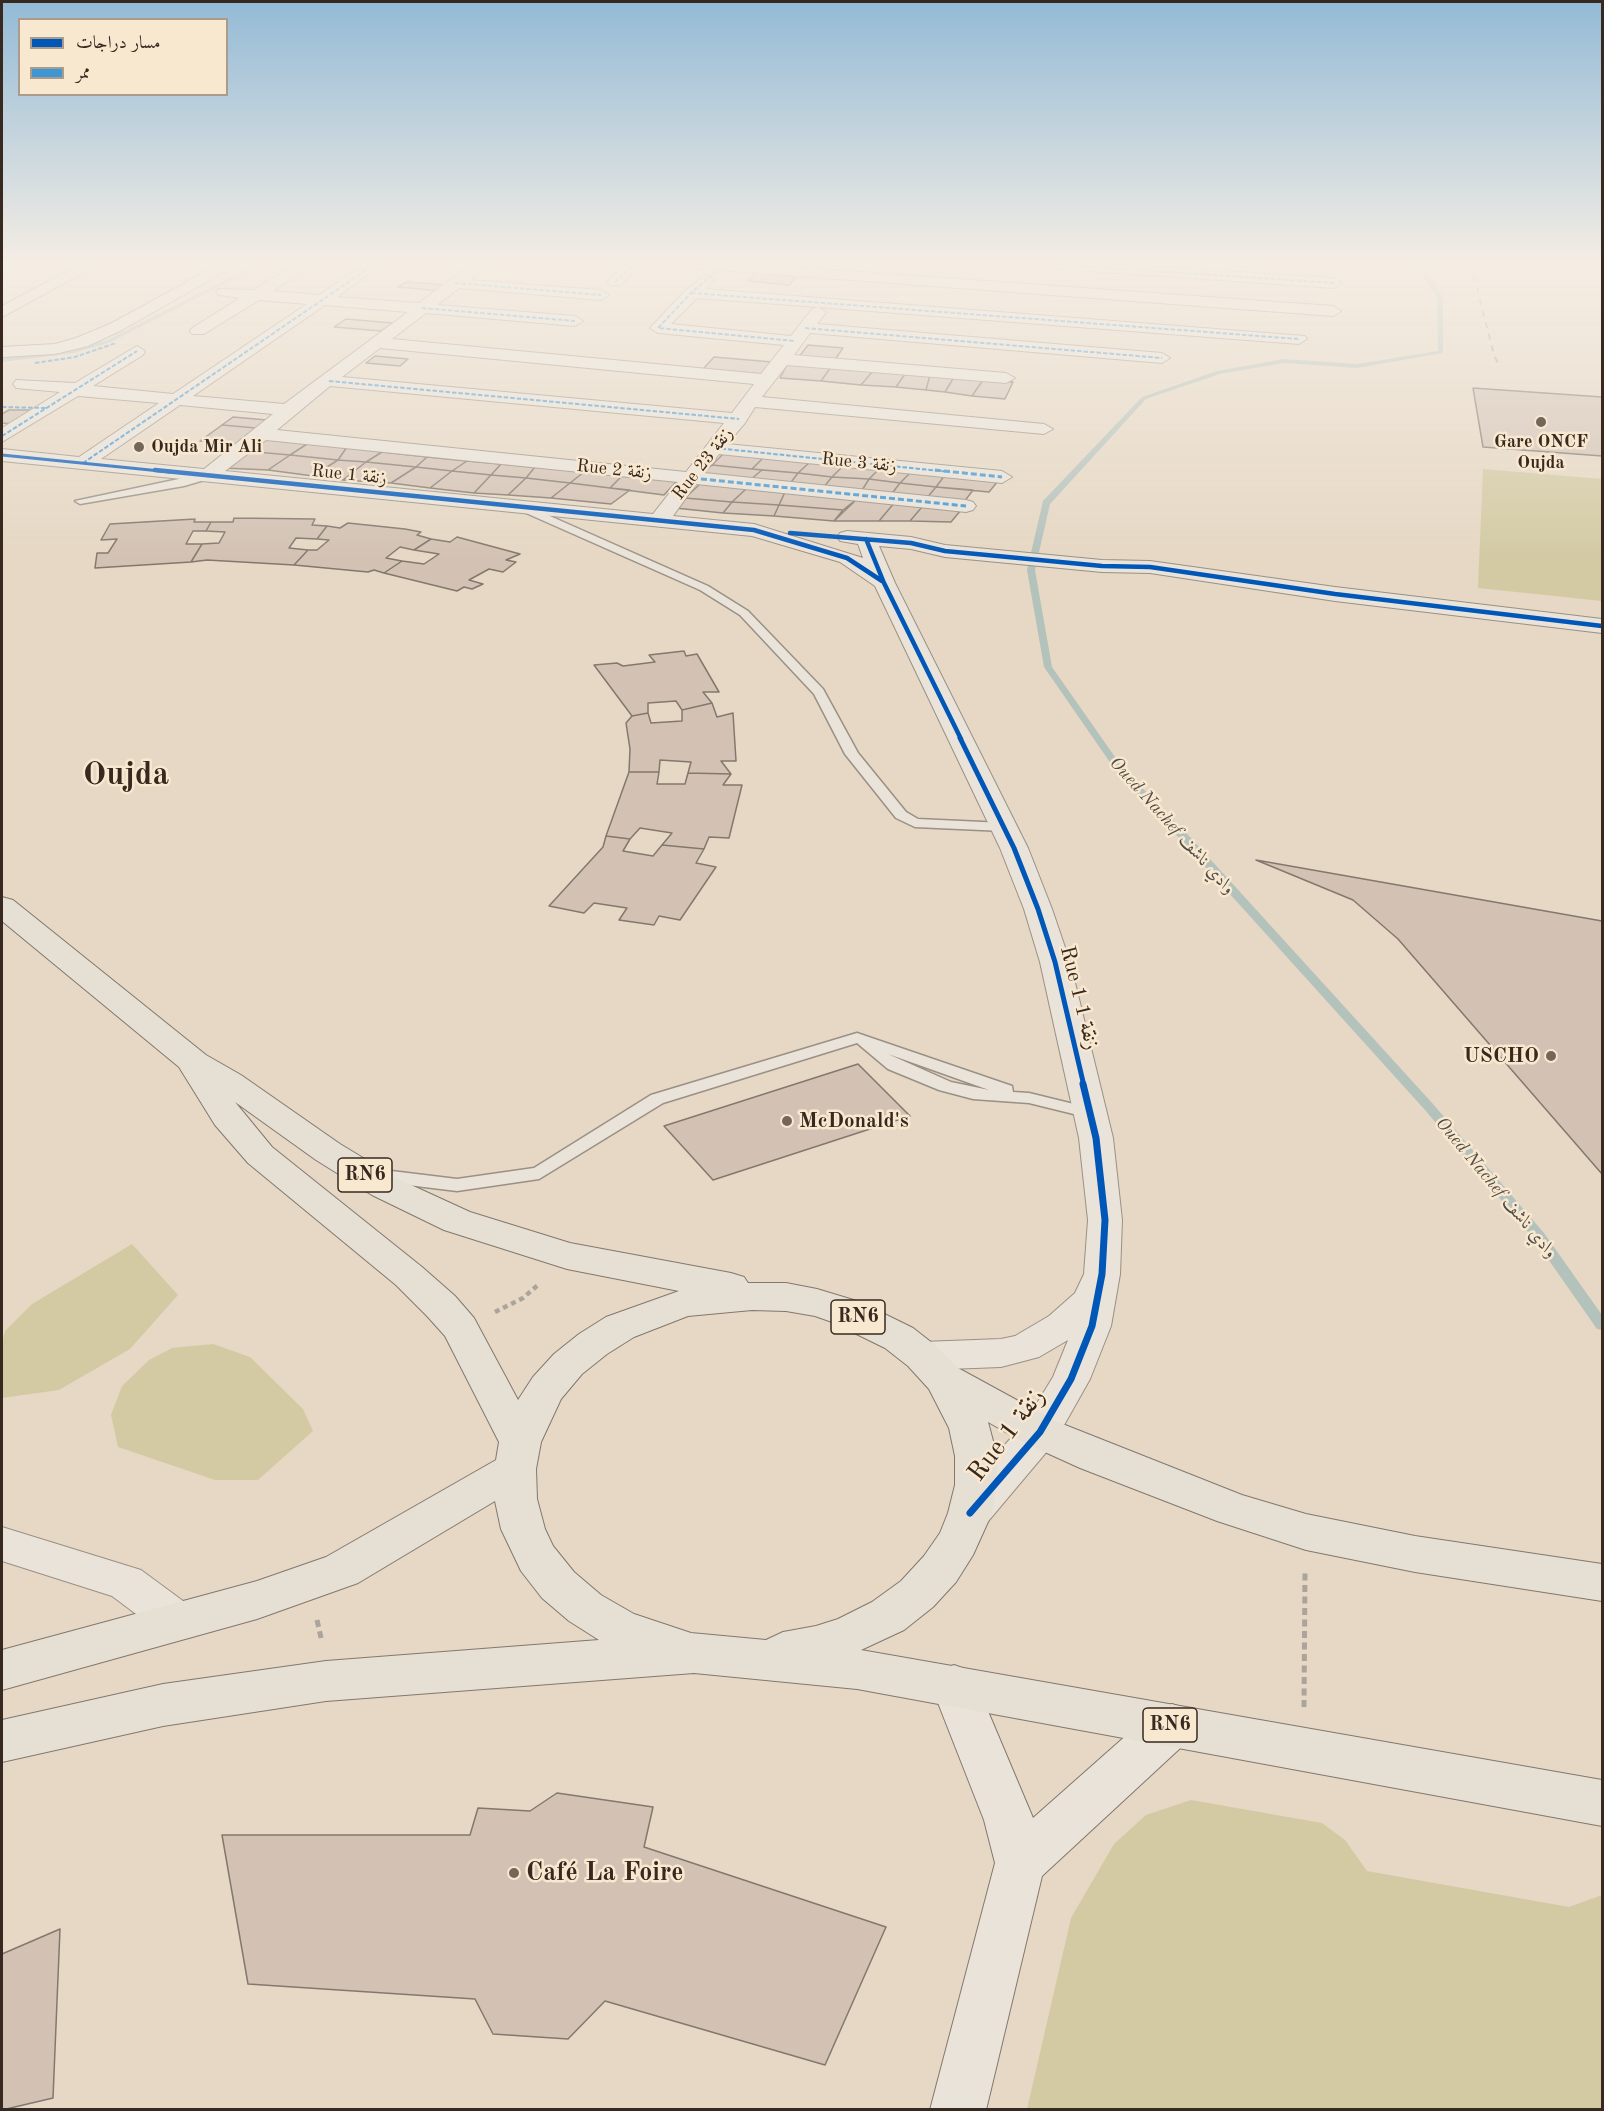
<!DOCTYPE html>
<meta charset="utf-8">
<style>
body{margin:0}
#map{position:relative;width:1604px;height:2111px;overflow:hidden;background:#e6d8c4;font-family:"Old Standard TT",Amiri,serif}
canvas{display:block}
.frame{position:absolute;inset:0;border:3px solid #372820;pointer-events:none}
.legend{position:absolute;left:18px;top:18px;width:210px;height:78px;box-sizing:border-box;background:#f8e8d0;border:2px solid #ab9b8a;margin:0;padding:8px 10px;list-style:none;font-size:18px;color:#372820}
.legend li{display:flex;align-items:center;gap:12px;height:30px}
.legend b{width:30px;border:2px solid #ab9b8a}
</style>
<div id="map">
<canvas width="1604" height="2111"></canvas>
<div class="frame"></div>
<ul class="legend">
<li><b style="height:8px;background:#0057b8"></b>مسار دراجات</li>
<li><b style="height:8px;background:#3e96d5"></b>ممر</li>
</ul>
</div>
<script>
const ctx = document.querySelector('canvas').getContext('2d');
ctx.lineJoin = 'round';
function paint(path, color) { ctx.fillStyle = color; ctx.fill(path, 'evenodd'); }
const toPath = rows => new Path2D(rows.map(r => 'M' + r).join(''));
function stroke(path, color, width, dash) { ctx.strokeStyle = color; ctx.lineWidth = width; ctx.lineCap = dash ? 'butt' : 'round'; ctx.setLineDash(dash || []); ctx.stroke(path); }
function drawText(font, color, halo, rows, align = 'center') {
  ctx.font = font + ' "Old Standard TT",Amiri,serif'; ctx.lineWidth = 5; ctx.setLineDash([]); ctx.textBaseline = 'middle'; ctx.strokeStyle = halo; ctx.fillStyle = color; for (const [text, x, y, turn = 0] of rows) {
    ctx.save(); ctx.translate(x, y); ctx.rotate((+turn || 0) * Math.PI / 180); ctx.textAlign = isNaN(turn) ? turn : align; if (halo) ctx.strokeText(text, 0, 0); ctx.fillText(text, 0, 0); ctx.restore();
  }
}
paint(toPath([
 [1483,469,1602,479,1602,601,1478,588],
 [132,1244,178,1295,130,1349,59,1390,2,1398,2,1343,5,1331,32,1304],
 [213,1344,250,1357,303,1409,313,1431,258,1480,215,1480,118,1447,111,1415,122,1386,149,1360,172,1348],
 [1191,1800,1322,1823,1345,1840,1367,1871,1569,1907,1602,1895,1602,2109,1027,2109,1071,1918,1114,1844,1146,1815]
]), '#d3caa4');
paint(toPath([
 [257,264,264,264,111,342,74,353,2,362,2,358,73,349,107,340,257,264],
 [1415,264,1421,264,1443,297,1443,353,1357,368,1284,363,1220,374,1146,399,1050,504,1035,570,1052,667,1122,767,1190,837,1433,1104,1544,1233,1602,1315,1602,1330,1597,1329,1534,1239,1425,1110,1182,841,1116,771,1044,667,1027,570,1043,501,1142,397,1217,371,1284,359,1357,364,1438,351,1437,297,1415,264]
]), '#b4c2bc');
const building = toPath([
 [757,272,797,275,789,285,748,281,757,272],
 [406,282,448,285,440,291,398,287,406,282],
 [346,319,393,323,381,331,334,327,346,319],
 [808,345,843,348,834,361,798,358,808,345],
 [375,356,408,359,400,366,366,363,375,356],
 [714,357,772,362,762,374,703,369,714,357],
 [788,363,831,367,821,381,780,378,788,363],
 [831,367,873,371,861,385,821,381,831,367],
 [873,371,905,374,896,387,861,385,873,371],
 [905,374,930,375,926,390,896,387,905,374],
 [930,375,954,377,945,392,926,390,930,375],
 [954,377,983,380,972,396,945,392,954,377],
 [983,380,1013,382,1005,399,972,396,983,380],
 [1473,388,1602,397,1602,456,1483,447,1473,388],
 [9,410,36,410,12,424,2,423,2,414,9,410],
 [233,417,267,420,256,428,222,425,233,417],
 [222,425,256,428,235,445,200,441,222,425],
 [264,438,307,444,290,455,245,451,264,438],
 [307,444,347,447,338,460,290,455,307,444],
 [347,447,382,452,366,462,338,460,347,447],
 [245,451,290,455,268,470,223,468,245,451],
 [382,452,427,457,416,467,366,462,382,452],
 [724,453,763,458,752,469,712,465,724,453],
 [290,455,338,460,313,476,268,470,290,455],
 [427,457,467,461,452,471,416,467,427,457],
 [763,458,810,462,798,473,752,469,763,458],
 [338,460,366,462,343,480,313,476,338,460],
 [467,461,501,464,491,475,452,471,467,461],
 [366,462,416,467,391,483,343,480,366,462],
 [810,462,844,465,832,477,798,473,810,462],
 [501,464,535,467,526,478,491,475,501,464],
 [712,465,762,470,750,480,699,476,712,465],
 [844,465,879,469,869,479,832,477,844,465],
 [416,467,452,471,430,488,391,483,416,467],
 [535,467,584,472,570,483,526,478,535,467],
 [879,469,912,471,900,483,869,479,879,469],
 [762,470,798,473,789,485,750,480,762,470],
 [452,471,491,475,474,493,430,488,452,471],
 [912,471,945,475,936,487,900,483,912,471],
 [584,472,623,475,610,488,570,483,584,472],
 [798,473,832,477,823,488,789,485,798,473],
 [491,475,526,478,508,495,474,493,491,475],
 [623,475,678,480,664,495,610,488,623,475],
 [945,475,998,481,989,492,936,487,945,475],
 [832,477,869,479,861,492,823,488,832,477],
 [526,478,570,483,551,498,508,495,526,478],
 [869,479,900,483,890,496,861,492,869,479],
 [570,483,610,488,630,490,611,504,551,498,570,483],
 [900,483,936,487,926,499,890,496,900,483],
 [700,484,746,489,732,502,685,498,700,484],
 [936,487,973,490,964,502,926,499,936,487],
 [746,489,785,492,779,505,732,502,746,489],
 [785,492,857,499,843,510,779,505,785,492],
 [685,498,732,502,723,513,675,508,685,498],
 [857,499,895,502,879,521,834,521,857,499],
 [732,502,779,505,774,516,723,513,732,502],
 [895,502,922,507,910,521,879,521,895,502],
 [779,505,843,510,834,521,774,516,779,505],
 [922,507,961,510,951,522,910,521,922,507],
 [234,518,315,519,312,525,327,526,317,539,296,538,289,548,308,550,294,565,207,560,191,562,202,544,219,543,225,532,206,531,211,522,233,522,234,518],
 [195,519,194,522,211,522,206,531,193,531,186,544,202,544,191,562,95,568,97,553,108,553,117,539,101,540,110,524,195,519],
 [348,523,405,529,421,532,417,535,431,539,414,550,400,547,386,558,402,561,384,573,374,570,368,572,294,565,308,550,317,550,329,540,317,539,327,526,340,528,348,523],
 [457,537,520,554,506,560,516,562,503,572,489,569,469,580,483,584,472,589,464,587,457,591,384,573,402,561,424,564,439,554,414,550,431,539,450,542,457,537],
 [684,651,686,656,697,654,719,692,703,692,712,703,682,710,676,701,648,703,648,713,632,716,594,665,617,663,623,666,655,662,649,655,684,651],
 [712,703,717,717,733,713,736,761,721,761,731,774,688,773,691,762,660,760,659,772,629,772,630,749,626,723,632,716,648,713,651,723,682,721,682,710,712,703],
 [629,772,659,772,657,784,685,784,688,773,731,774,723,785,742,785,729,838,709,837,704,849,662,845,672,833,640,828,630,839,606,836,629,772],
 [606,836,630,839,623,851,653,856,662,845,704,849,696,863,716,867,680,920,659,916,654,925,619,920,627,908,594,903,584,913,549,906,603,847,606,836],
 [1256,860,1602,921,1602,1174,1398,939,1353,900,1256,860],
 [858,1064,910,1116,713,1180,664,1126,858,1064],
 [557,1793,653,1807,644,1847,886,1927,825,2065,605,2001,568,2039,493,2034,475,1999,248,1984,222,1835,470,1835,478,1808,530,1811,557,1793],
 [60,1929,53,2098,2,2110,2,1954,60,1929]
]);
paint(building, '#d3c2b4');
stroke(building, '#82786e', 1.5);
const lane = toPath([
 [207,473,212,476,211,478,184,486,80,504,75,501,207,473],
 [517,505,525,505,708,586,748,611,823,689,858,753,906,812,918,819,1004,823,1011,827,1004,831,915,827,896,818,845,754,814,694,740,615,700,590,517,509,517,505],
 [857,1033,1012,1086,1013,1092,1029,1093,1090,1108,1099,1113,1090,1118,1029,1103,973,1099,939,1090,888,1069,857,1043,663,1103,539,1179,457,1191,375,1181,366,1175,375,1169,457,1179,534,1168,651,1095,857,1033],
 [888,1054,989,1090,951,1082,888,1054]
]);
const street = toPath([
 [81,264,99,264,2,317,2,306,81,264],
 [220,264,238,264,122,330,88,346,55,354,2,357,2,347,55,344,76,338,110,324,220,264],
 [296,264,313,264,273,291,319,295,365,264,382,264,337,297,419,303,472,264,488,264,470,280,601,290,609,295,601,300,459,288,437,305,575,316,583,321,575,326,426,313,392,339,761,374,784,345,658,333,650,328,686,290,706,275,714,280,705,289,1305,336,1307,339,1299,344,818,307,826,312,817,324,1162,353,1170,358,1162,363,810,333,794,355,1006,373,1015,378,1006,383,787,365,762,397,1044,424,1053,429,1044,434,755,407,745,423,727,444,1002,471,1012,477,1002,483,719,454,704,473,966,500,973,502,976,506,973,510,966,512,696,484,673,516,754,524,863,558,858,544,840,541,837,537,840,533,847,531,911,537,945,545,1102,560,1150,561,1335,587,1602,619,1602,633,1335,601,1150,573,1102,572,945,557,911,549,879,546,895,583,1028,848,1052,909,1070,962,1113,1138,1122,1220,1120,1274,1111,1326,1090,1379,1054,1443,985,1525,970,1530,955,1525,949,1513,955,1501,1026,1421,1053,1377,1068,1340,1039,1357,1001,1367,922,1370,909,1366,903,1356,909,1346,922,1342,1001,1339,1015,1336,1049,1316,1075,1293,1084,1274,1088,1220,1079,1138,1040,962,1024,909,1000,848,875,586,840,562,752,536,2,461,2,449,79,457,159,403,78,396,2,442,2,428,60,392,16,388,13,384,16,380,75,383,137,346,145,351,143,355,93,386,173,394,307,304,259,300,204,334,192,334,190,331,192,328,240,298,219,295,216,292,219,289,254,290,296,264],
 [697,298,818,307,812,309,791,336,671,324,697,298],
 [325,305,408,312,284,404,193,396,325,305],
 [380,348,754,384,732,413,342,377,380,348],
 [330,386,724,423,686,472,277,430,330,386],
 [180,405,273,414,204,469,101,459,180,405],
 [266,440,678,482,653,514,225,471,266,440],
 [626,264,642,264,620,285,610,285,607,282,610,279,626,264],
 [683,264,750,264,1333,306,1341,311,1333,316,690,268,683,264],
 [1037,264,1111,264,1334,278,1342,283,1334,288,1044,268,1037,264],
 [2,1527,141,1570,194,1609,201,1622,194,1635,179,1640,164,1635,112,1596,2,1561,2,1527]
]);
const secondary = toPath([
 [954,1665,971,1671,1033,1818,1155,1710,1172,1704,1189,1710,1196,1725,1189,1740,1042,1876,986,2110,930,2110,995,1863,984,1820,931,1685,937,1671,954,1665]
]);
const primary = toPath([
 [2,897,13,900,206,1055,241,1075,340,1144,398,1179,470,1212,570,1243,731,1273,744,1277,748,1283,786,1283,817,1289,860,1302,913,1328,936,1346,958,1368,1055,1421,1242,1495,1306,1514,1415,1536,1602,1564,1602,1601,1415,1572,1306,1550,1217,1521,1080,1468,1025,1443,988,1422,997,1456,997,1485,992,1513,973,1555,956,1582,933,1607,904,1630,861,1650,1602,1780,1602,1826,857,1689,694,1673,326,1701,163,1726,2,1762,2,1720,163,1684,326,1661,599,1640,569,1621,542,1598,521,1571,501,1529,495,1501,358,1583,257,1619,2,1690,2,1650,257,1581,326,1557,496,1460,499,1442,445,1336,427,1316,396,1285,248,1163,215,1125,179,1067,2,921,2,897],
 [235,1102,316,1160,372,1195,444,1230,567,1269,679,1291,606,1317,579,1334,554,1354,533,1377,518,1400,474,1318,455,1296,422,1267,272,1147,235,1102],
 [752,1310,786,1311,815,1316,832,1322,885,1348,908,1366,929,1389,949,1428,955,1456,955,1485,948,1513,940,1533,924,1556,901,1581,872,1602,838,1619,816,1626,783,1632,766,1640,691,1633,634,1614,601,1595,574,1572,553,1546,545,1529,537,1499,536,1469,541,1442,561,1399,582,1374,607,1354,634,1337,688,1316,752,1310]
]);
stroke(lane, '#9a9084', 3);
stroke(street, '#9a9084', 2);
stroke(secondary, '#82786e', 2);
stroke(primary, '#82786e', 2);
stroke(toPath([
 [495,1312,523,1298,539,1284]
]), '#aaa49c', 4.5, [5, 4]);
stroke(toPath([
 [317,1620,322,1642],
 [1304,1707,1305,1571]
]), '#aaa49c', 5, [7, 4.5]);
paint(lane, '#eae3d9');
paint(street, '#eae3d9');
paint(secondary, '#eae3d9');
paint(primary, '#e6dfd3');
stroke(toPath([
 [1471,264,1494,355,1500,368]
]), '#aaa49c', 2, [6, 6]);
stroke(toPath([
 [1044,264,1334,283],
 [722,266,691,293,658,328,795,341],
 [762,269,766,264],
 [615,282,635,264],
 [455,283,601,295],
 [691,293,1299,339],
 [422,308,575,321],
 [805,328,1162,358],
 [35,363,75,357,116,343],
 [329,381,739,419],
 [2,407,46,408],
 [2,436,137,351],
 [715,448,950,472],
 [83,463,375,264]
]), '#3e96d5', 2, [4.5, 2]);
stroke(toPath([
 [935,470,1002,477],
 [692,478,966,506]
]), '#3e96d5', 3, [6, 3]);
stroke(toPath([
 [2,455,170,472]
]), '#0057b8', 3);
stroke(toPath([
 [155,470,754,530,847,558,882,581],
 [790,533,911,543,945,551,1102,566,1150,567,1335,594,1602,626],
 [866,539,884,583,961,739]
]), '#0057b8', 4.5);
stroke(toPath([
 [960,738,1014,848,1038,909,1055,962,1084,1086]
]), '#0057b8', 5);
stroke(toPath([
 [970,1513,1040,1432,1071,1379,1092,1326,1102,1274,1105,1220,1096,1138,1083,1084]
]), '#0057b8', 7);
const sky = ctx.createLinearGradient(0, 0, 0, 559);
sky.addColorStop(0, '#93bad6');
sky.addColorStop(0.47, '#f4ede4');
sky.addColorStop(1, '#f4ede400');
ctx.fillStyle = sky;
ctx.fillRect(0, 0, 1604, 559);
for (const [x, y, r, color] of [
 [1541,422,6,"#746659"],
 [139,447,6,"#746659"],
 [1551,1056,6,"#746659"],
 [787,1121,6,"#746659"],
 [514,1873,6,"#746659"]
]) { const dot = new Path2D(); dot.arc(x, y, r, 0, 2 * Math.PI); ctx.fillStyle = color; ctx.fill(dot); stroke(dot, '#f8e8d0', 2); }
drawText('bold 18px', '#372820', '#f8e8d0', [
 ["Gare ONCF",1541,442],
 ["Oujda",1541,463],
 ["Oujda Mir Ali",151,447,"left"]
]);
drawText('18px', '#372820', '#f8e8d0', [
 ["Rue 3 زنقة",859,463,6],
 ["Rue 23 زنقة",703,464,-52],
 ["Rue 2 زنقة",614,470,6],
 ["Rue زنقة 1",349,475,6]
]);
drawText('italic 18px', '#514c46', '#f8e8d0', [
 ["Oued Nachef وادي ناشف",1172,826,48],
 ["Oued Nachef وادي ناشف",1496,1188,50]
]);
for (const [x, y, w] of [
 [365,1175,54],
 [858,1317,54],
 [1170,1725,54]
]) { const box = new Path2D(); box.roundRect(x - w / 2, y - 17, w, 34, 4.5); ctx.fillStyle = '#f8e8d0'; ctx.fill(box); stroke(box, '#372820', 1.5); }
drawText('bold 20px', '#372820', null, [
 ["RN6",365,1175],
 ["RN6",858,1317],
 ["RN6",1170,1725]
]);
drawText('21px', '#372820', '#f8e8d0', [
 ["Rue 1 زنقة 1",1079,998,76]
]);
drawText('bold 21px', '#372820', '#f8e8d0', [
 ["USCHO",1539,1056],
 ["McDonald's",799,1121,"left"]
], 'right');
drawText('26px', '#372820', '#f8e8d0', [
 ["Rue 1 زنقة",1007,1435,-53]
]);
drawText('bold 26px', '#372820', '#f8e8d0', [
 ["Café La Foire",526,1873]
], 'left');
drawText('bold 33px', '#372820', '#f8e8d0', [
 ["Oujda",126,775]
]);
</script>
